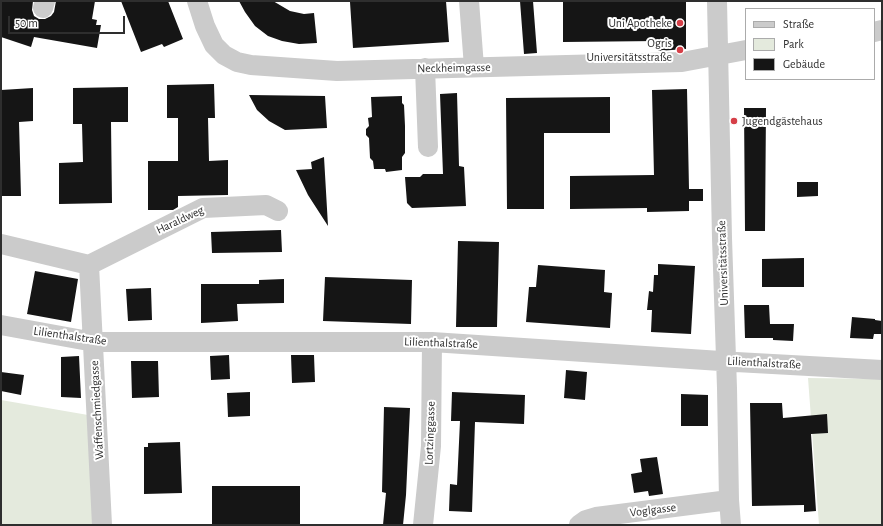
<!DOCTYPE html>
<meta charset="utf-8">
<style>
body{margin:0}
#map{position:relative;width:883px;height:526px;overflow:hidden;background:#fff;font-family:"Alegreya Sans",sans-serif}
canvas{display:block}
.frame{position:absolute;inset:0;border:2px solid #2e2e2e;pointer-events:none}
.legend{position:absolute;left:745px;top:8px;width:130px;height:72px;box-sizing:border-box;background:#fff;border:1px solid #ababab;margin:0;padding:5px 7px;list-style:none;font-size:12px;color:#2e2e2e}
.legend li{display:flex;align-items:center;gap:8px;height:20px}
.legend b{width:20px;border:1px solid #ababab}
.scale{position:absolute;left:8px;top:16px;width:117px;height:18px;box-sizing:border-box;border:2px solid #2e2e2e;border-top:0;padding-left:5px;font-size:12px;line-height:14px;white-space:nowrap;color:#2e2e2e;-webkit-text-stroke:3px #fff;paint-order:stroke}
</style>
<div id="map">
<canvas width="883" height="526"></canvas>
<div class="frame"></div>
<ul class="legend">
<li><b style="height:5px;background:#cbcbcb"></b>Straße</li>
<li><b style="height:11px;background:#e4eadd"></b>Park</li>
<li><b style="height:11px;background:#151515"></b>Gebäude</li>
</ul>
<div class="scale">50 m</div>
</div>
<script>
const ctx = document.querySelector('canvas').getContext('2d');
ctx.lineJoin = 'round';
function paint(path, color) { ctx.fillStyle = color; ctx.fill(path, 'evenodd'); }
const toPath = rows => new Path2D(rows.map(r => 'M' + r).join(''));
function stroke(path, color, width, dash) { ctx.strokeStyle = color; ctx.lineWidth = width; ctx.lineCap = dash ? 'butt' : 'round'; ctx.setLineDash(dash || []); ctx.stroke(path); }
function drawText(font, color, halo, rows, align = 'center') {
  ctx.font = font + ' "Alegreya Sans",sans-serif'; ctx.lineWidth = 4; ctx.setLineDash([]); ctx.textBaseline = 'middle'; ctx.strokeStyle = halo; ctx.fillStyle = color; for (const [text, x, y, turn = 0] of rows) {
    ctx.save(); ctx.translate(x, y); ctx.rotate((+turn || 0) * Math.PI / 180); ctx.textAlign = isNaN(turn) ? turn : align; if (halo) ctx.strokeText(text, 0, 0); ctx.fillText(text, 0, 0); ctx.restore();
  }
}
paint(toPath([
 [808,378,882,379,882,525,819,525],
 [1,400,88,415,93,525,1,525]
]), '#e4eadd');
paint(toPath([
 [1,1,33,1,32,10,34,16,39,19,45,19,51,16,54,12,56,1,95,1,92,19,97,20,96,25,101,25,97,48,34,37,31,47,1,37],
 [121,1,168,1,183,39,164,47,162,44,141,52],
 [239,1,273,1,290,11,304,14,314,13,317,43,299,44,282,41,268,36,255,26,245,12],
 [364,1,446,1,449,42,353,48,350,2],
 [520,1,533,1,537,53,524,54],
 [563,1,686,1,686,49,658,51,658,41,563,42],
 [214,84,215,118,208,118,209,161,228,160,228,195,178,196,178,207,173,210,148,210,148,161,178,161,178,118,167,118,167,85],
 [128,87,128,122,111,122,112,203,59,204,59,163,83,162,82,124,73,124,73,88],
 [33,88,33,121,19,122,21,196,1,196,1,90],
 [687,89,689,189,703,189,703,201,689,201,689,211,647,212,647,208,570,209,570,176,654,175,652,90],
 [457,93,459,166,464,167,466,206,412,208,407,203,405,177,420,177,423,174,443,174,440,94],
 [249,95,325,96,327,128,285,130,269,121,257,110],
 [402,96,402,103,404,105,405,126,405,153,402,157,402,170,386,172,385,169,374,169,373,161,370,158,369,138,366,135,366,129,369,126,368,118,372,117,371,97],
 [610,97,610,133,544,133,544,209,507,209,506,98],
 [744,108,766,108,765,231,745,231],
 [324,157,328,226,308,195,296,170,312,169,311,162],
 [797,182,818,182,818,196,797,197],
 [281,230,282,252,212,253,211,232],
 [458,241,499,242,497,327,456,327],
 [804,258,804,287,762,287,762,259],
 [658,264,695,266,691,334,651,332,652,310,647,310,649,291,653,292,654,275,658,275],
 [538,265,605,270,604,292,612,293,610,328,526,322,529,287,536,287],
 [35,271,78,279,71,322,27,314],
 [325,277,412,280,411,324,323,321],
 [284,279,284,303,237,304,238,321,201,323,201,284,259,284,259,280],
 [151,288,152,320,128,321,126,289],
 [744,305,769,305,770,324,794,324,793,341,773,340,773,338,745,338],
 [852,317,875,319,875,320,882,321,882,334,874,334,873,339,850,338],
 [229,355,230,379,211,380,210,356],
 [291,355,314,355,315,382,292,383],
 [79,356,81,398,61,397,61,357],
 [131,361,158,361,159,397,132,398],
 [566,370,587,372,585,400,564,398],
 [1,372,24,375,21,395,1,391],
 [250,392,250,416,228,417,227,393],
 [452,392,525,395,524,424,475,422,472,512,449,511,450,484,457,485,460,421,451,421],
 [681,394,708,395,708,426,681,426],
 [750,403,782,403,783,418,827,414,828,433,811,434,816,511,804,512,804,505,752,506],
 [384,407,410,408,406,495,403,525,383,525,386,493,382,492],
 [180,442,182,493,144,494,144,447,148,447,148,443],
 [657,457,663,494,649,496,648,491,634,493,631,474,642,472,640,459],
 [212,486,300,486,300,525,212,525]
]), '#151515');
stroke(toPath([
 [197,1,205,26,214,45,224,55,237,62,251,65,337,71,682,62,746,50],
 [469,1,474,67],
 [717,1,722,238,727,388,729,500,731,525],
 [43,8,45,1],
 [874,32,882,30],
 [425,68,428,147],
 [1,244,89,265],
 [89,265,102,525],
 [89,265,203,208,266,205,278,211],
 [1,325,94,342,432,342,736,362,882,370],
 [423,525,431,446,432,342],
 [579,525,586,520,596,517,729,500]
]), '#cbcbcb', 20);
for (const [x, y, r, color] of [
 [680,23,4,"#d63f48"],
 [680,50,4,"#d63f48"],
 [734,121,4,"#d63f48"]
]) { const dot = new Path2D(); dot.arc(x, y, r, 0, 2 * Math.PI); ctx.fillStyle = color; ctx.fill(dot); stroke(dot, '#fff', 1.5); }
drawText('12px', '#2e2e2e', '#fff', [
 ["Uni Apotheke",672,23],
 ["Ogris",672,43],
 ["Universitätsstraße",672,57],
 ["Jugendgästehaus",742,121,"left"]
], 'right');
drawText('12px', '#2e2e2e', '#fff', [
 ["Neckheimgasse",454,68,-1],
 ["Haraldweg",180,220,-25],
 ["Universitätsstraße",723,263,-92],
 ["Lilienthalstraße",70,336,8],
 ["Lilienthalstraße",441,343,2],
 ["Lilienthalstraße",764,363,3],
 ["Waffenschmiedgasse",97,410,-93],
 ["Lortzinggasse",430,433,-88],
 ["Voglgasse",653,510,-7]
]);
</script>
